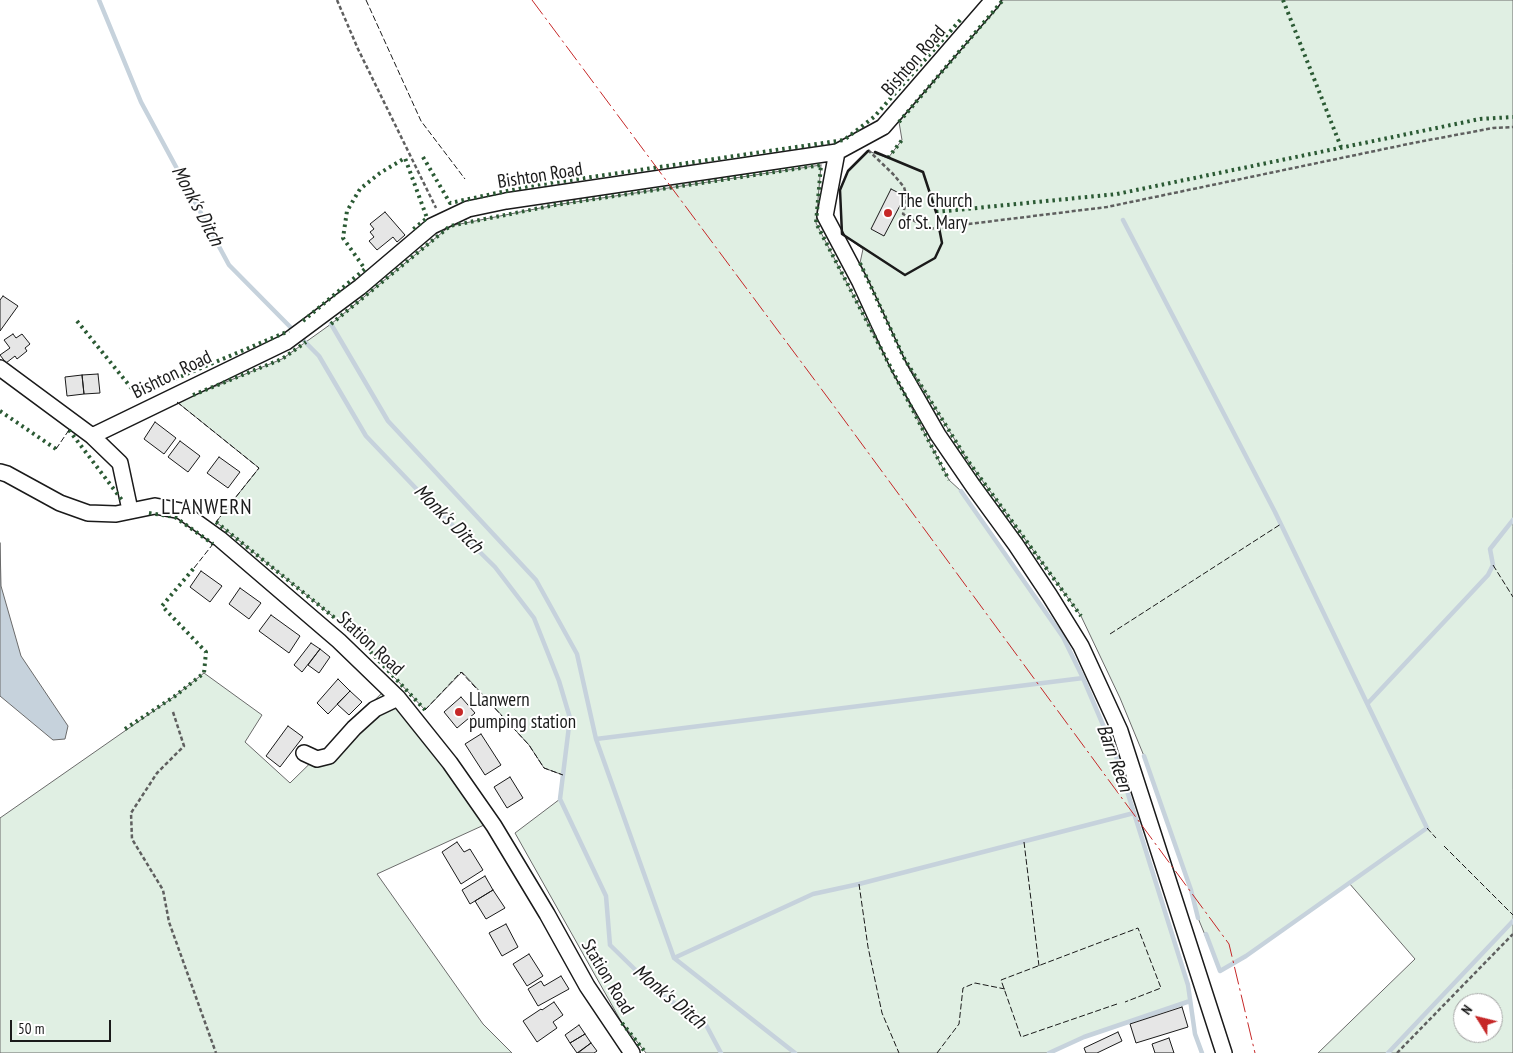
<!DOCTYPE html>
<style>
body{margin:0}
#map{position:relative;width:1513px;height:1053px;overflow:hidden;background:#fff;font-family:"PT Sans Narrow",sans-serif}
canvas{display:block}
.north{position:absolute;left:1453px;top:993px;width:50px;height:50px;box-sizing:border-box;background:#fff;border:1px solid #a3a3a3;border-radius:50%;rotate:306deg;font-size:14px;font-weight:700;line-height:20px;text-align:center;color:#1a1a1a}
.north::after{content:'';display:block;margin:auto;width:18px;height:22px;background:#c62828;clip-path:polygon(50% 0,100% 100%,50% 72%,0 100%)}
.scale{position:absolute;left:10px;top:1020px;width:101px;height:22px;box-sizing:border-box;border:2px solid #1a1a1a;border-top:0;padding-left:6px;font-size:15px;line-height:18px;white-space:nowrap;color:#1a1a1a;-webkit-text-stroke:4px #fff;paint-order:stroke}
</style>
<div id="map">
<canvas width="1513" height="1053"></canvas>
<div class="north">N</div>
<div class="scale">50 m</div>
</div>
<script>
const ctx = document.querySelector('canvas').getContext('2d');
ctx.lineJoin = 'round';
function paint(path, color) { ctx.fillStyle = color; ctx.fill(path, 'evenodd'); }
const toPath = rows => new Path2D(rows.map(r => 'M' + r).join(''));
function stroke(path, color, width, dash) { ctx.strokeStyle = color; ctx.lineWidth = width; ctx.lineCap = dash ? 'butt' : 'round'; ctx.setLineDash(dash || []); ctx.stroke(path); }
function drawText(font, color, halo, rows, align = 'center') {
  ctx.font = font + ' "PT Sans Narrow",sans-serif'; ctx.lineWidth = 4; ctx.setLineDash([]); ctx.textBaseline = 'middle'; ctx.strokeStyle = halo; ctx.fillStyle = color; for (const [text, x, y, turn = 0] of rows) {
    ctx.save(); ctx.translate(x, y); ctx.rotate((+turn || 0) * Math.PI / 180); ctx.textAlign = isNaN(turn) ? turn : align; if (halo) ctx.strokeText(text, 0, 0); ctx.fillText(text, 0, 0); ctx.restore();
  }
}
const green = toPath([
 [1003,0,1513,0,1513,1053,1318,1053,1415,959,1349,883,1246,956,1220,971,1198,918,1191,890,1144,756,1120,698,1081,616,968,461,904,358,860,263,863,249,842,234,840,190,848,171,868,151,888,158,902,140,899,122,1003,0],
 [1463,1003,1493,1003,1493,1033,1463,1033,1463,1003],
 [821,165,816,223,949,480,961,491,985,524,1063,637,1083,678,1115,753,1188,985,1190,1001,1084,1037,1049,1053,646,1053,622,1023,515,833,560,799,563,775,544,768,529,745,462,672,425,710,351,631,216,522,259,468,177,402,282,359,331,324,450,226,555,205,821,165],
 [204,673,262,715,245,742,290,783,387,688,484,825,377,874,483,1024,512,1053,0,1053,0,818,175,696,204,673]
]);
paint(green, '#e0efe3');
stroke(green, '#6a6a6a', 1);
const water = toPath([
 [0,543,1,586,21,656,68,726,65,739,53,740,0,696,0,543]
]);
paint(water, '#c6d2dc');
stroke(water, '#6a6a6a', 1);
stroke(toPath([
 [99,0,141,102,229,265,319,356,366,436,428,501,495,567,534,618,559,681,570,718,560,799,606,896,610,945,660,994,705,1023,721,1053],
 [1123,220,1275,512,1427,828,1246,956,1220,971,1206,934],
 [331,324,388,421,536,580,577,654,596,739,674,958,795,1053],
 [961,491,1063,637,1083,678,1115,753,1134,813,1188,985,1195,1034,1202,1053],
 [1368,703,1488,575,1493,565,1490,549,1513,520],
 [596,739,1083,678],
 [1144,756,1191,890,1198,918],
 [674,958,813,894,859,884,1134,813],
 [1049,1053,1084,1037,1190,1001],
 [1388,1053,1513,921]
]), '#c6d2dc', 4.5);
const building = toPath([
 [891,189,905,196,884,236,871,229,891,189],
 [385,212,405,235,397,242,393,237,377,250,369,241,374,237,370,232,374,229,370,224,385,212],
 [3,296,18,306,0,331,0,300,3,296],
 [13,334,16,338,22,334,30,344,25,348,27,351,17,359,15,356,6,363,0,355,10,348,4,340,13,334],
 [98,374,100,393,84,394,82,375,98,374],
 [82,375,84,394,67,396,65,377,82,375],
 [155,422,176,438,164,454,144,439,155,422],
 [180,441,200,456,188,472,168,457,180,441],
 [219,457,240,472,228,488,207,473,219,457],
 [201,571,222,586,210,602,190,587,201,571],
 [240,588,261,603,249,619,229,604,240,588],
 [271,615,300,636,289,653,259,631,271,615],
 [311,643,320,649,302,672,294,665,311,643],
 [320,649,330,657,319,673,308,665,320,649],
 [338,679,350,691,328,714,317,703,338,679],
 [350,691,362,702,349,715,337,704,350,691],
 [461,697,475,713,457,728,444,712,461,697],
 [288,726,303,737,280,767,266,756,288,726],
 [481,734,501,765,485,775,465,744,481,734],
 [510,777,523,798,507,808,494,787,510,777],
 [457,842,464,852,470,849,483,870,461,884,442,852,457,842],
 [485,876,493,890,470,904,462,890,485,876],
 [493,890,505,908,486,919,475,901,493,890],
 [506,924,518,947,502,956,489,933,506,924],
 [529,954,543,976,527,986,513,964,529,954],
 [561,976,569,989,538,1006,528,989,541,981,544,986,561,976],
 [554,1002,563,1015,553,1022,557,1028,537,1042,523,1021,541,1009,542,1010,554,1002],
 [1182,1007,1188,1027,1136,1043,1130,1024,1182,1007],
 [579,1025,585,1034,570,1043,565,1035,579,1025],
 [1118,1032,1122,1041,1097,1053,1086,1053,1084,1048,1118,1032],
 [585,1034,591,1043,577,1053,570,1043,585,1034],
 [1169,1038,1174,1053,1155,1053,1152,1044,1169,1038],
 [591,1043,597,1051,594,1053,578,1053,591,1043]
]);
paint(building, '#e6e6e6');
stroke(building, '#1a1a1a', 1);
const minor = toPath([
 [837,152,825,216,860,282,899,367,938,435,973,486,1016,545,1050,596,1081,646,1120,731,1224,1053],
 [0,368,92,436,120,463,130,510],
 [92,436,286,342,360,287,432,226,468,209,506,201,837,152,883,127,993,0],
 [0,472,7,474,60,503,88,513,116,514,155,506,181,511,220,539,339,641,398,698,450,763,494,826,547,914,587,986,632,1053],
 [304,753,317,759,329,756,354,728,375,709,398,698]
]);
stroke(minor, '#1a1a1a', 18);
stroke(toPath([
 [337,0,358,49,436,208],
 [868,150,893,174,904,187,907,198,903,214,928,229,1107,207,1413,143,1493,128,1513,127],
 [173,712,184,746,157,773,131,813,132,839,163,890,169,922,216,1053],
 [1397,1053,1513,934]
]), '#5f5f5f', 2.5, [4, 2.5]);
stroke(minor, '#fff', 15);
stroke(toPath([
 [1283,0,1341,147],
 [899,122,1003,0],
 [423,157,450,203,530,186,844,140,874,117,962,18],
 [888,158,902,140],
 [936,212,1117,194,1480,119,1513,117],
 [860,263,904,358,968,461,1081,616],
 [77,321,137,395,289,331],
 [303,321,365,269,343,238,347,211,360,189,380,173,405,158,427,218,411,231],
 [331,324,450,226,555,205,821,165,816,223,949,480],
 [193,395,282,359,306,342],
 [0,411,56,449],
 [69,430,122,500],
 [149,513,175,517,213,544],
 [216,522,351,631,425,710],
 [125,729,175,696,204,673,206,652,162,606,194,568],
 [622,1023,646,1053]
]), '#2b5a34', 4, [2.5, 4]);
stroke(toPath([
 [366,0,421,121,465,179],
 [177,402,259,468,216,522],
 [56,449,69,430],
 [1493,565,1513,597],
 [194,568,213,544],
 [1110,634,1281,524],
 [425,710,461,672,529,745,544,768,563,775],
 [1427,828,1436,838],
 [1024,842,1039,966],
 [1444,846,1513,915],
 [859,884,868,947,882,1013,899,1053],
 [1117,1004,1021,1037,1001,980,1138,928,1161,988,1125,1002],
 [937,1053,959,1024,963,988,975,983,1005,989]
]), '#1a1a1a', 1, [6, 2.5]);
stroke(toPath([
 [868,151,848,171,840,190,842,234,905,275,935,258,942,243,936,212,923,172,875,152]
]), '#1a1a1a', 2.5);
stroke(toPath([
 [532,0,831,402,1229,944,1255,1053]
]), '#c62828', 1, [18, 4, 2.5, 4]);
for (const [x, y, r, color] of [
 [888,213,5,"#c62828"],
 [459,712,5,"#c62828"]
]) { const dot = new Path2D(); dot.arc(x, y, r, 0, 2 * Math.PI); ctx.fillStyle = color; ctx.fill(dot); stroke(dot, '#fff', 2); }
drawText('19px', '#1a1a1a', '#fff', [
 ["Bishton Road",914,61,-49],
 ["Bishton Road",540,176,-9],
 ["Bishton Road",172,375,-26],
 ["Station Road",370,644,43],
 ["Station Road",607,977,59]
]);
drawText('19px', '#1a1a1a', '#fff', [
 ["The Church",898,202],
 ["of St. Mary",898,224],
 ["Llanwern",469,701],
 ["pumping station",469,723]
], 'left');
drawText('italic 20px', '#1a1a1a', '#fff', [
 ["Monk's Ditch",197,206,62],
 ["Monk's Ditch",448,519,45],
 ["Barn Reen",1114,758,70],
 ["Monk's Ditch",669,997,40]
]);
ctx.letterSpacing = '1px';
drawText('21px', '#1a1a1a', '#fff', [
 ["LLANWERN",207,508]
]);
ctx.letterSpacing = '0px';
</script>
